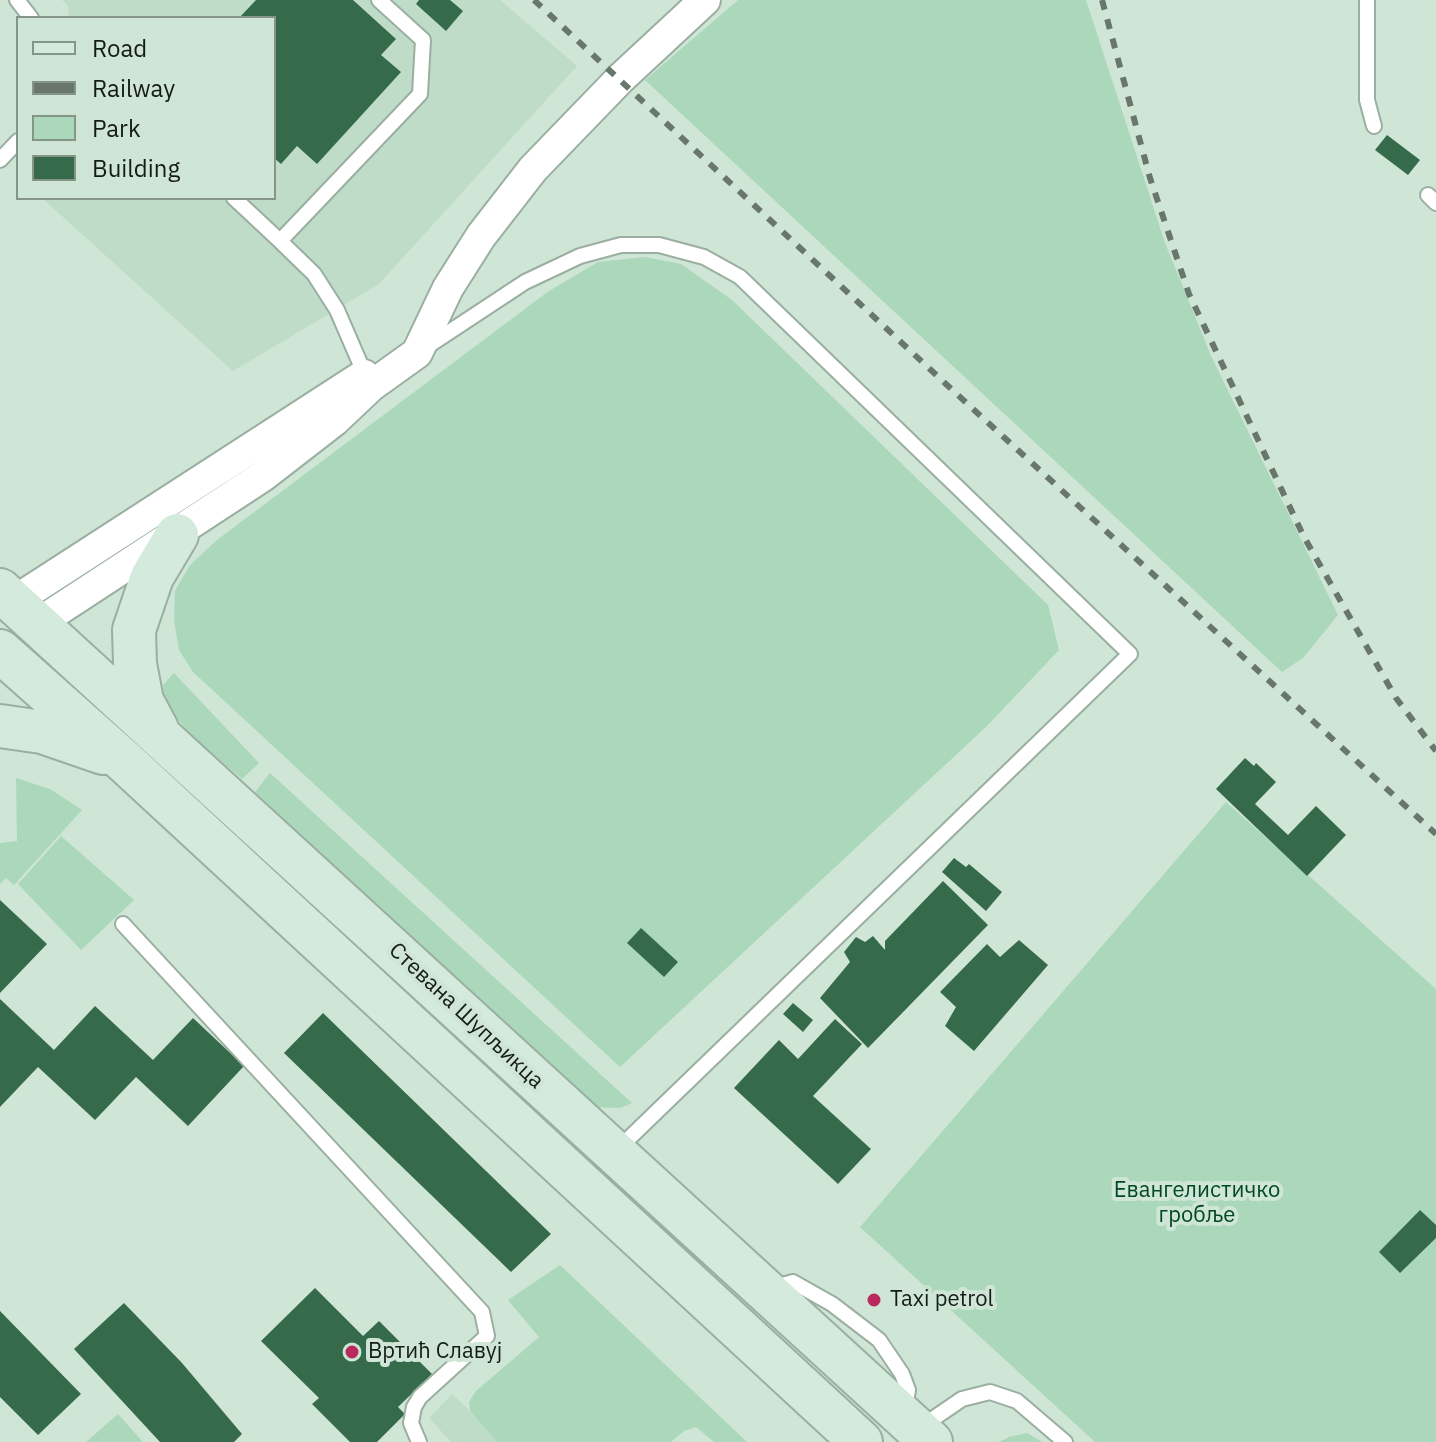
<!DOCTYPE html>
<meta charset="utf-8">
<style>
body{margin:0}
#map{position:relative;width:1436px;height:1442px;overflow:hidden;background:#cfe5d6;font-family:"IBM Plex Sans",sans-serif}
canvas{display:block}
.legend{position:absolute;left:16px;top:16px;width:260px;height:184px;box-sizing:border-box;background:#cfe5d6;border:2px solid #85958a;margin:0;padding:10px 14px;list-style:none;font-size:24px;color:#151c17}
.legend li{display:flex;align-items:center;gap:16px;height:40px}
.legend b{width:40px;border:2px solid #85958a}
</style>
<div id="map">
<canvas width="1436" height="1442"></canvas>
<ul class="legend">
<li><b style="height:10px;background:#d4eadc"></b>Road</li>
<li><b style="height:10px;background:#68766c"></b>Railway</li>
<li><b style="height:22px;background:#abd8ba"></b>Park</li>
<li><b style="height:22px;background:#356a4a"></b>Building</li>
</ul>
</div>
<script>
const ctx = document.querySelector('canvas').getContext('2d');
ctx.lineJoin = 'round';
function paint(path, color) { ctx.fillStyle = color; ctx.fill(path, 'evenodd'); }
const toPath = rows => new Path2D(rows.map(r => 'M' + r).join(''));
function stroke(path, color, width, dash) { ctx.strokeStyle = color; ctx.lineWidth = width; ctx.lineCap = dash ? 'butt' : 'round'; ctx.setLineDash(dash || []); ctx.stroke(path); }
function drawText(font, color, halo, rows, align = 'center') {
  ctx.font = font + ' "IBM Plex Sans",sans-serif'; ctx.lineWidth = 8; ctx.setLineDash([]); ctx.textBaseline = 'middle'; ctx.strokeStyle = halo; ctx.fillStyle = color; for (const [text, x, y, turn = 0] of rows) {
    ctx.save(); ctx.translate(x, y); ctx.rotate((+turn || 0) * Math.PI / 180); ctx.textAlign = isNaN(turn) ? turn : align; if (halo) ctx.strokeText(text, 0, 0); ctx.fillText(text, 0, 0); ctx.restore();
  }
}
paint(toPath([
 [62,0,500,0,577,66,379,284,233,371,42,198,274,198,274,18,69,18,68,5],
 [452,1394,470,1411,497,1442,451,1442,429,1418]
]), '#bfdcc9');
paint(toPath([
 [738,0,1086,0,1165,243,1212,358,1338,615,1303,658,1282,672,645,80],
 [645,257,681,264,732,300,1048,605,1059,650,986,727,620,1067,193,672,179,650,174,620,175,591,190,565,217,540,549,291,598,262],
 [174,673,259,763,242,779,191,735,164,704,163,685],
 [270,773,632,1103,620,1108,590,1107,255,792],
 [16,778,50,789,82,810,14,885,6,878,0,884,0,843,17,841],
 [1226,802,1436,989,1436,1442,1095,1442,860,1227],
 [61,836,134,900,81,950,18,884],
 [560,1265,747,1442,714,1442,696,1427,684,1431,671,1442,497,1442,470,1411,469,1402,476,1391,539,1337,508,1300],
 [118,1414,143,1442,86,1442],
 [1027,1433,1042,1442,999,1442,1009,1437]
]), '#abd8ba');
paint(toPath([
 [256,0,353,0,396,39,381,55,401,72,317,164,297,146,281,164,274,158,274,18,239,18],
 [419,0,450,0,463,11,446,31,416,4],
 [1387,135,1420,160,1408,175,1375,150],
 [1245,758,1254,766,1256,763,1276,782,1255,804,1288,835,1316,806,1346,835,1307,876,1216,789],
 [954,858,966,867,969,864,1002,892,986,911,942,872],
 [943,881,988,925,868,1048,820,998,850,962,844,952,856,937,865,942,873,936,885,950,885,941],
 [0,900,47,944,0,993],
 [641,928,678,962,664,977,627,943],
 [1019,940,1048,965,974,1051,945,1026,956,1007,940,992,987,944,1000,957],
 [0,999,54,1050,95,1006,153,1060,193,1018,244,1066,188,1126,136,1077,95,1120,38,1067,0,1107],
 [793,1003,813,1020,803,1032,783,1014],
 [323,1013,551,1234,511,1272,284,1053],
 [835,1019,862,1044,813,1096,871,1149,838,1184,734,1088,779,1040,798,1059],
 [1420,1210,1436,1225,1436,1238,1400,1273,1379,1252],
 [315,1288,363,1336,379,1321,432,1374,398,1407,405,1414,377,1442,350,1442,312,1404,319,1398,261,1341],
 [124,1303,182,1363,242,1434,234,1442,160,1442,74,1349],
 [0,1311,81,1394,38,1435,0,1397]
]), '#356a4a');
const lane = toPath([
 [17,0,31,18],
 [1367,0,1367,100,1374,126],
 [0,160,18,141],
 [1428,195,1436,203],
 [234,198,280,241,420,94,423,40,379,0],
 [280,241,314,274,337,310,366,377],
 [428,346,525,282,580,256,621,245,659,245,704,257,740,277,1130,654,618,1149],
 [123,924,482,1312,487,1336,420,1397,414,1407,411,1423,419,1442],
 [772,1288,793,1282,832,1304,879,1340,902,1374,908,1390,905,1408],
 [921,1427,962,1399,990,1392,1017,1401,1065,1442]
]);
const street = toPath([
 [13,602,364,375],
 [37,624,263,476,334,421,371,386,417,353,448,288,481,236,533,169,620,79,705,0]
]);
const secondary = toPath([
 [0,590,931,1442],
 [0,651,125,762,861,1442],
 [0,726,42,732,103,753],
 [157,729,142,701,135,664,134,630,152,577,177,535]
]);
stroke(lane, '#9aafa1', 18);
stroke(street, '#9aafa1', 34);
stroke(secondary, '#9aafa1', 46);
stroke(lane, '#fff', 14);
stroke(street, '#fff', 30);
stroke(secondary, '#d4eadc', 42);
stroke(toPath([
 [534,0,947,385,1436,834],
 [1102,0,1150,178,1189,294,1304,537,1396,698,1436,751]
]), '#68766c', 6, [10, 10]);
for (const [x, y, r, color] of [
 [874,1300,8,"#b82a5b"],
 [352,1352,8,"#b82a5b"]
]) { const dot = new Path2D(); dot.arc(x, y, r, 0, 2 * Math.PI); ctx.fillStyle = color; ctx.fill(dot); stroke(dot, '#cfe5d6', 3); }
drawText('22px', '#151c17', '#cfe5d6', [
 ["Стевана Шупљикца",466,1016,43]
]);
drawText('22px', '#014827', '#cfe5d6', [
 ["Евангелистичко",1197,1191],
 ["гробље",1197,1216]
]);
drawText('22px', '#151c17', '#cfe5d6', [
 ["Taxi petrol",890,1300],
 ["Вртић Славуј",368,1352]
], 'left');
</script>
